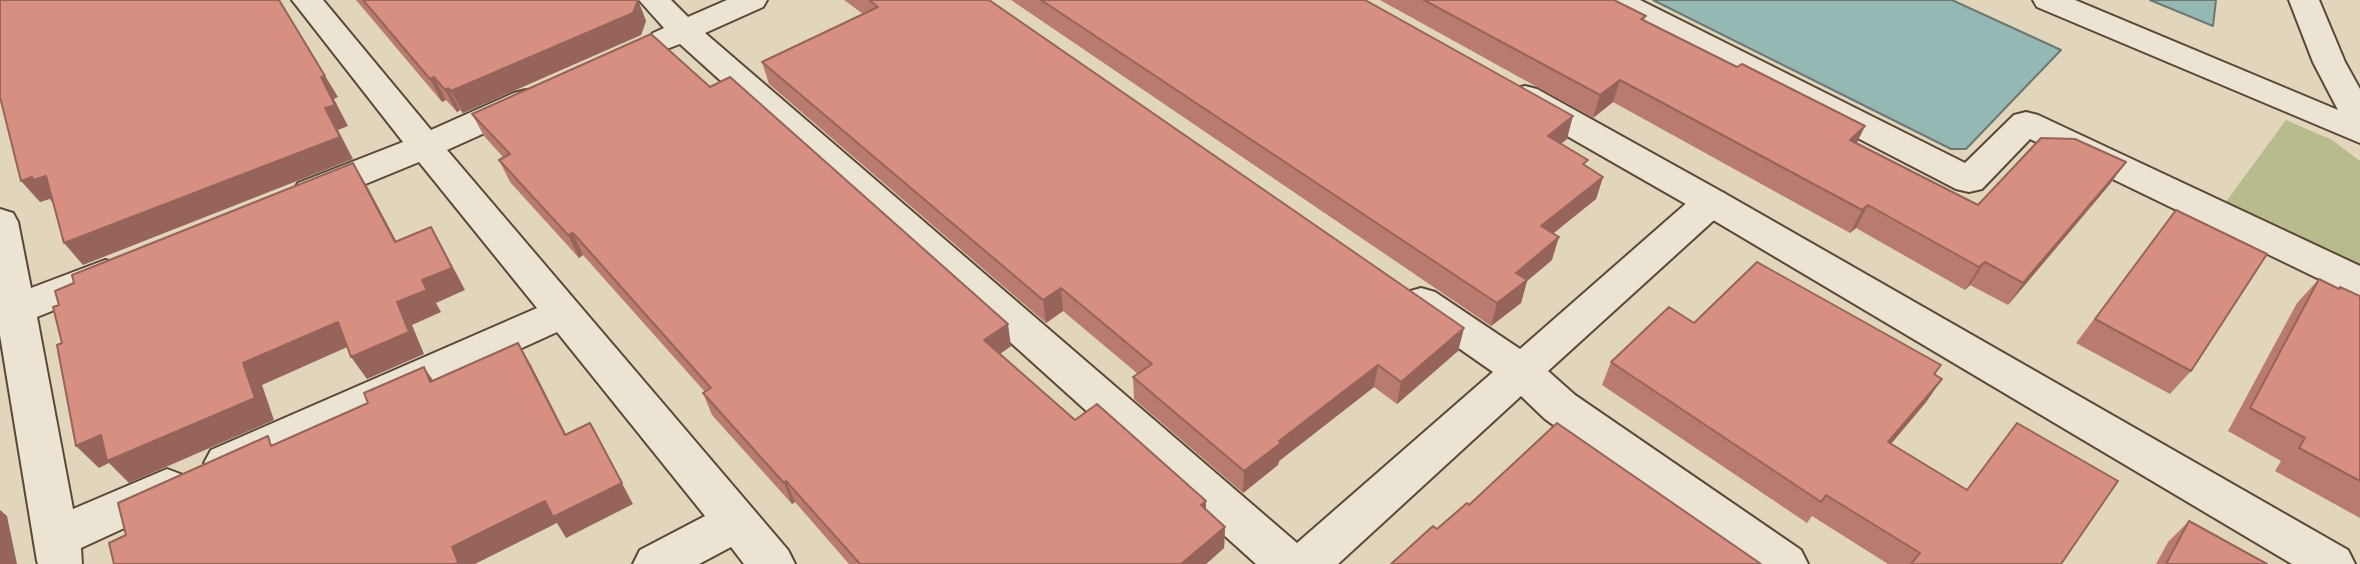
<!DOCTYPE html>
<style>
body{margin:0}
canvas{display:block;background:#e1d5bc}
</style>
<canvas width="2360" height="564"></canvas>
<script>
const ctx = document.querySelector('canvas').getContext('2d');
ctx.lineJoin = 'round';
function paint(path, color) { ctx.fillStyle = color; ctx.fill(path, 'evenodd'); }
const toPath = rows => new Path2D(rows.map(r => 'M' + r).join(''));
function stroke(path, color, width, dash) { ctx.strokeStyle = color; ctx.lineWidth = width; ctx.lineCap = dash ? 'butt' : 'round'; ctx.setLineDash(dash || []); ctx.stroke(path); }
paint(toPath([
 [2286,120,2332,140,2360,161,2360,267,2225,203]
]), '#b8bc8d');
const water = toPath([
 [1653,0,1952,0,2061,50,1966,149,1951,149,1653,0],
 [2150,0,2216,0,2213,26,2150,0]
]);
paint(water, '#95b8b5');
stroke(water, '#6b7871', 2);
const minor = toPath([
 [292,0,323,0,431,130,514,93,526,90,538,93,543,101,538,109,447,150,788,550,795,564,744,564,731,547,699,564,633,564,640,550,705,516,557,332,241,476,226,481,211,476,204,463,211,450,537,308,419,162,324,201,311,204,298,201,293,192,298,183,403,142,292,0],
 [639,0,671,0,688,17,727,0,767,0,763,7,705,33,1297,543,1493,372,1407,312,1401,302,1407,292,1421,288,1435,292,1520,349,1698,193,1711,189,1724,193,1729,202,1724,211,1548,371,1575,395,1801,550,1808,564,1749,564,1545,419,1521,396,1338,564,1256,564,680,44,664,50,653,47,648,40,653,33,664,28,639,0],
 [1601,0,1640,0,1965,163,2014,115,2026,112,2038,115,2360,266,2360,296,2346,292,2030,139,1982,189,1969,192,1956,189,1605,7,1601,0],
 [2033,0,2075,0,2338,110,2313,62,2289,0,2319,0,2345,62,2360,89,2360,143,2037,7,2033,0],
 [0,209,13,213,18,222,31,288,105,260,119,264,124,274,119,284,37,317,73,509,167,469,183,475,189,488,183,501,81,548,82,564,38,564,37,561,0,335,0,209]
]);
const tertiary = toPath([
 [1525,86,1537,89,1724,193,2348,550,2355,564,2292,564,1698,211,1513,105,1508,97,1513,89,1525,86]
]);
stroke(minor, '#5a4736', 4);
stroke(tertiary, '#5a4736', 4);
paint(minor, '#ece4d3');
paint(tertiary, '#ece4d3');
paint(toPath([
 [356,0,638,0,646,21,641,35,463,113,460,110,457,112,446,100,442,102],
 [844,0,989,0,1464,328,1458,351,1397,404,1374,387,1279,461,1278,465,1243,493,1134,399,1133,377,1138,374,1063,311,1046,323,769,84,762,62,863,14],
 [1011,0,1365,0,1567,139,1561,144,1586,166,1603,177,1596,199,1553,233,1552,260,1527,281,1521,303,1491,326],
 [1380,0,1614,0,1646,16,1644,20,1737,67,1865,126,1856,143,1978,205,2126,162,2110,184,2008,305,1970,285,1965,290,1856,228,1850,233,1613,102,1593,118],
 [710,87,1011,346,1000,354,1075,420,1206,501,1206,510,1225,527,1224,548,1206,564,849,564,795,502,792,504,712,415,703,393,705,392,583,255,579,258,510,182,499,160,503,157,484,136,472,114],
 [2158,234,2191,371,2170,394,2076,343],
 [2319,279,2338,289,2340,287,2360,296,2360,518,2275,471,2281,461,2228,431,2297,303],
 [1611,362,1941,365,1935,375,1927,401,1891,444,1967,490,2017,423,2061,564,1888,564,1812,516,1807,523,1602,385],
 [2189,521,2267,564,2156,564,2168,542]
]), '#b97b6f');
paint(toPath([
 [279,0,338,97,334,99,348,126,338,130,353,159,83,265,64,243,325,108],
 [638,0,646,21,641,35,463,113,451,91],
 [434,77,446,100,442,102,430,79],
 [1620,80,1613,102,1593,118,1600,95],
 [448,88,460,110,457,112,445,90],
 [1573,116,1567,139,1542,159,1548,136],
 [1865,126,1854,149,1850,140],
 [2126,162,2110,184,2008,305,2023,283],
 [353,163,367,186,409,265,395,242],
 [46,176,64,197,52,202,50,199,40,202,21,181,32,177],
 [1603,177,1596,199,1534,249,1541,226],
 [1868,205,1856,228,1850,233,1862,210],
 [431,227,444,250,465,290,436,303,441,312,412,325,424,354,367,379,351,357,397,302,422,280],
 [573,233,583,255,579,258,568,235],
 [1559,237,1552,260,1527,281,1521,303,1491,326,1497,303,1516,273],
 [1985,262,1970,285,1965,290,1979,267],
 [1061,288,1063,311,1046,323,1043,300],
 [338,322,354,344,262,385,274,420,129,483,109,463,99,468,76,446,101,435,243,363],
 [1008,324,1011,346,988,362,984,340],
 [1464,328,1458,351,1397,404,1401,382],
 [518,343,531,365,577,456,565,435],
 [1378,365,1374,387,1279,461,1278,465,1243,493,1244,471,1279,441],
 [424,367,439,389,430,382],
 [1942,379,1927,401,1874,464,1888,442],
 [590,423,633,504,566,538,557,523,475,564,455,564,452,547],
 [786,481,795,502,792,504,784,483],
 [1206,501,1206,522,1201,505],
 [0,510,7,516,17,564,0,564],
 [1225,527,1224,548,1206,564,1181,564]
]), '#96645a');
const building = toPath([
 [0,0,279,0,325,76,321,77,335,105,325,108,340,137,64,243,46,176,33,180,32,177,21,181,0,97,0,0],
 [363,0,638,0,633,13,451,91,448,88,445,90,434,77,430,79,363,0],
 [869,0,989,0,1464,328,1401,382,1378,365,1279,441,1281,443,1244,471,1133,377,1152,364,1061,288,1043,300,762,62,878,7,869,0],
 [1041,0,1365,0,1573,116,1548,136,1588,160,1583,164,1603,177,1541,226,1559,237,1516,273,1527,280,1497,303,1041,0],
 [1424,0,1614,0,1646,16,1641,19,1737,67,1742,64,1865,126,1850,140,1978,205,2041,138,2075,139,2126,162,2023,283,1985,262,1979,267,1868,205,1862,210,1620,80,1600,95,1424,0],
 [651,34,710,87,730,77,1008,324,984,340,1075,420,1097,404,1206,501,1201,505,1225,527,1181,564,860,564,786,481,784,483,703,393,711,388,573,233,568,235,499,160,510,154,472,114,651,34],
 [353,163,395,242,431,227,452,268,422,280,427,290,397,302,409,332,351,357,338,322,243,363,255,398,107,461,101,435,76,446,57,345,62,343,53,307,59,305,55,291,74,283,72,275,353,163],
 [2176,210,2267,254,2191,371,2095,319,2176,210],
 [1757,262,1941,365,1934,374,1942,379,1888,442,1967,490,2017,423,2118,481,2061,564,1911,564,1920,553,1826,495,1821,502,1611,362,1669,307,1694,323,1757,262],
 [2319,279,2339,289,2340,287,2360,296,2360,481,2299,448,2305,438,2250,408,2319,279],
 [518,343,565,435,590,423,622,483,553,517,545,501,452,547,458,562,455,564,114,564,109,543,126,535,118,503,268,436,271,446,368,403,364,393,424,367,430,382,518,343],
 [1557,423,1761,564,1391,564,1433,526,1437,529,1467,503,1469,505,1557,423],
 [2189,521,2267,564,2166,564,2189,521]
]);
paint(building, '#d78f81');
stroke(building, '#96645a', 2);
</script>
